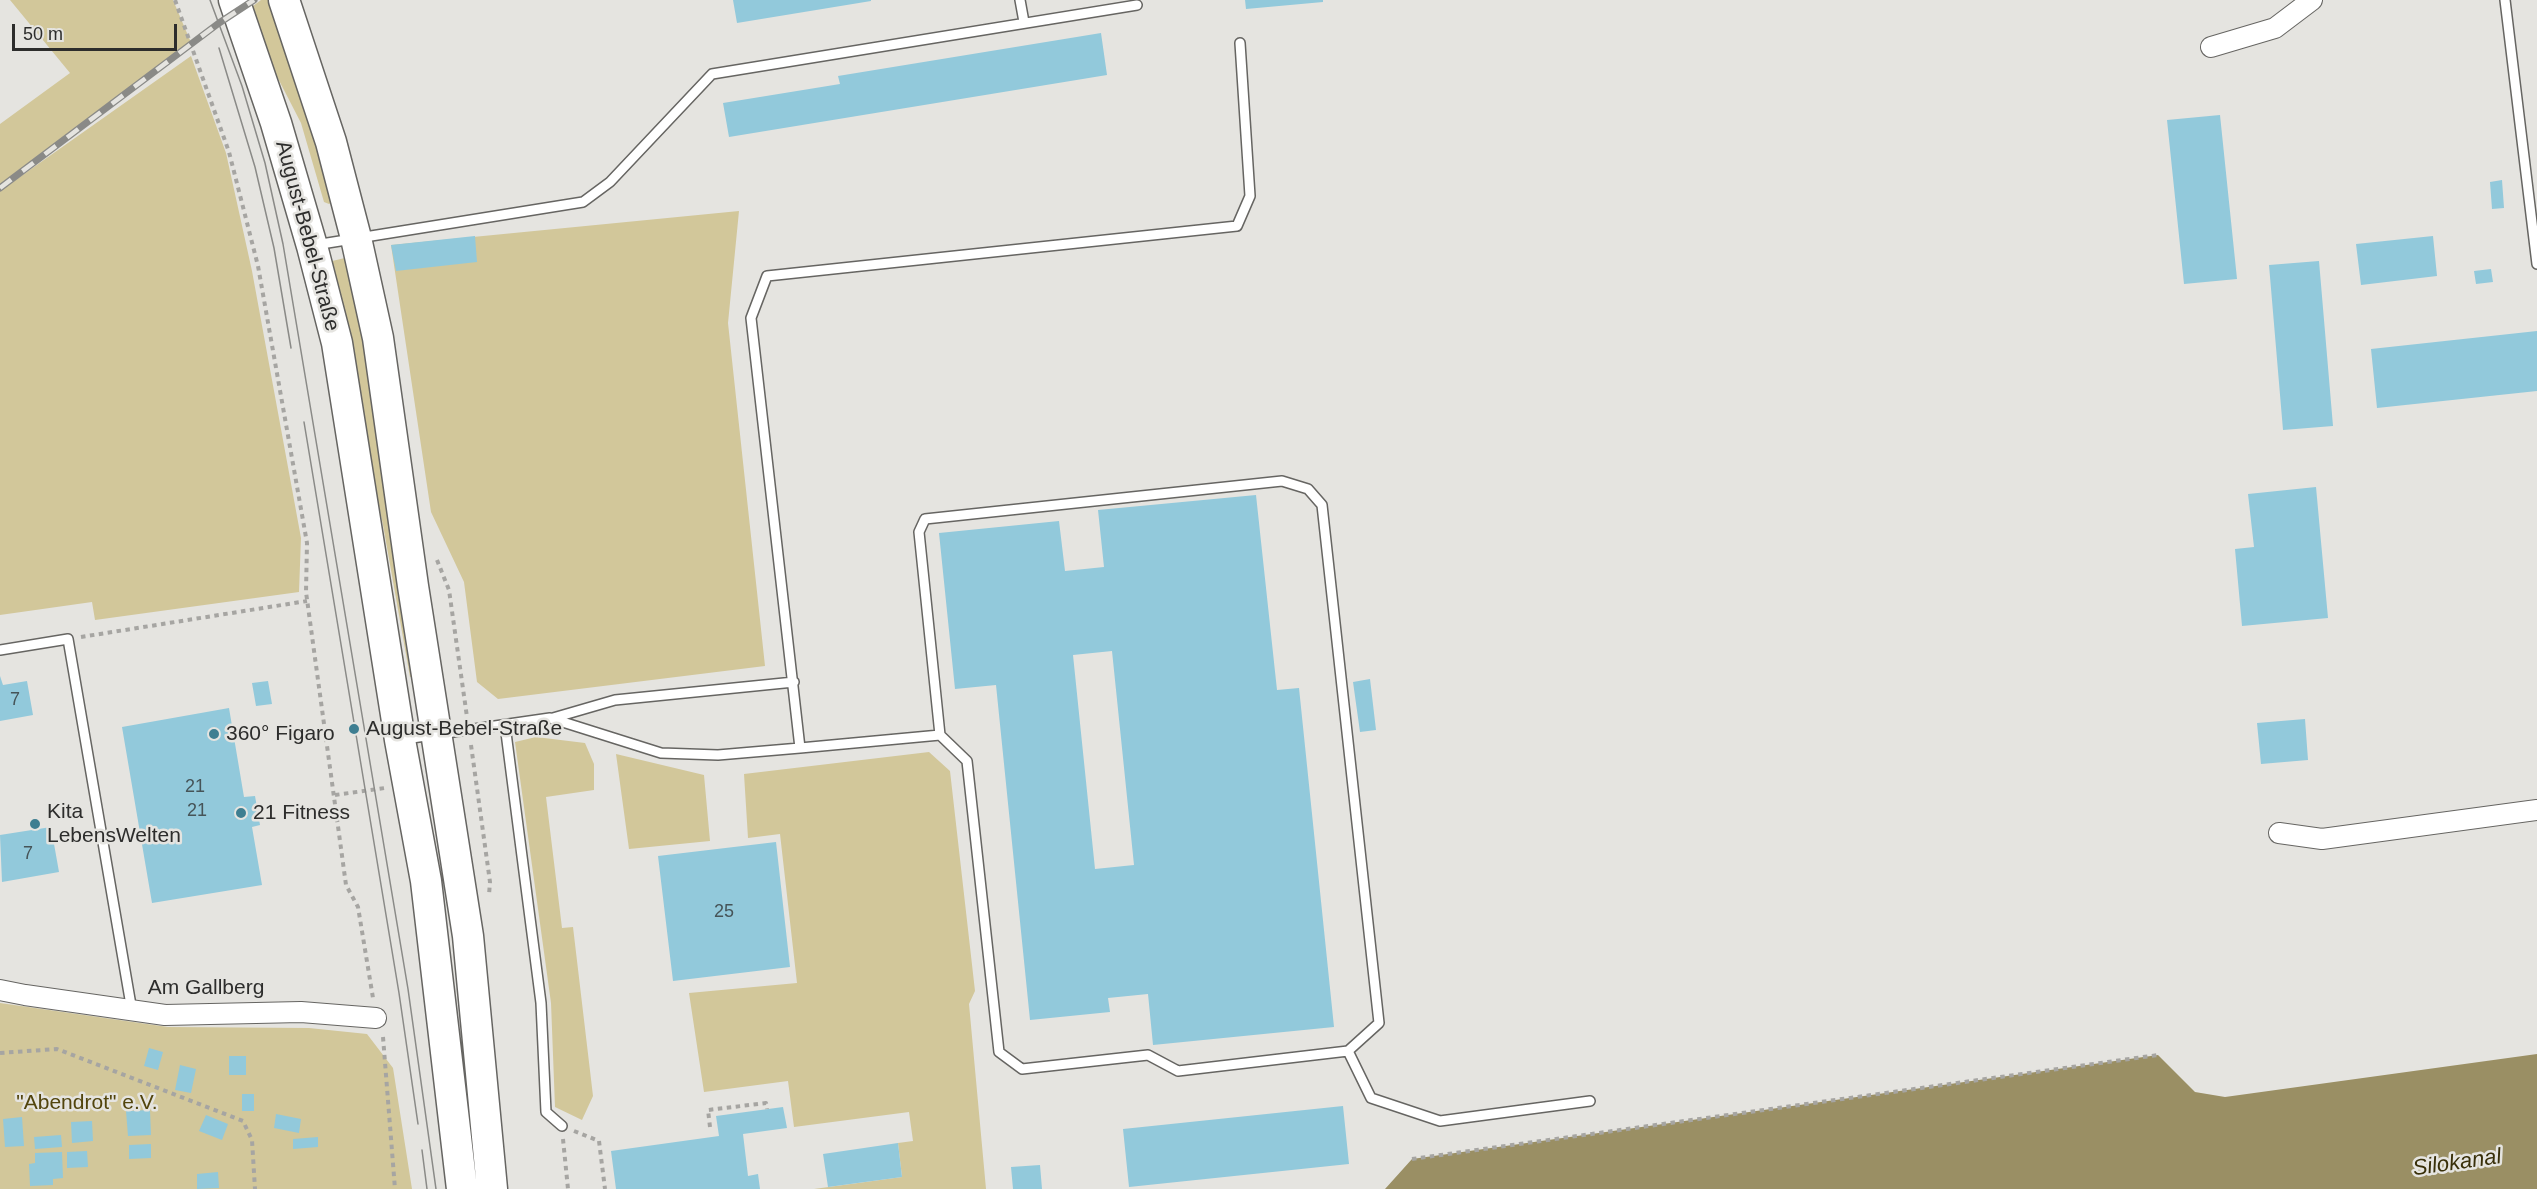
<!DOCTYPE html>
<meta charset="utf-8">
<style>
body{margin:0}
#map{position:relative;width:2537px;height:1189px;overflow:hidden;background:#e5e4e0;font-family:Helvetica,sans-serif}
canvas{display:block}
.scale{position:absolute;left:12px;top:24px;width:165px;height:27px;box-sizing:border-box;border:3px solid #2d2d2c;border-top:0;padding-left:8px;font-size:18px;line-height:21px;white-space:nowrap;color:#2d2d2c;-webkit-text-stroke:4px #e5e4e0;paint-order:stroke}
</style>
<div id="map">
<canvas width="2537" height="1189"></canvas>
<div class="scale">50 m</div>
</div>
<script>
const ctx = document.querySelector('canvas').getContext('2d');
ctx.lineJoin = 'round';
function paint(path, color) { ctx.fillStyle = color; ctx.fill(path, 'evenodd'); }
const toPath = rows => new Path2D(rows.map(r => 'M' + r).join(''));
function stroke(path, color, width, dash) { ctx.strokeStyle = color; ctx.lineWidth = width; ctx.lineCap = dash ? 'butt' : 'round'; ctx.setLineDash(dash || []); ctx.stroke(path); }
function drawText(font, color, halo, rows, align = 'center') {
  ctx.font = font + ' Helvetica,sans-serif'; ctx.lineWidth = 5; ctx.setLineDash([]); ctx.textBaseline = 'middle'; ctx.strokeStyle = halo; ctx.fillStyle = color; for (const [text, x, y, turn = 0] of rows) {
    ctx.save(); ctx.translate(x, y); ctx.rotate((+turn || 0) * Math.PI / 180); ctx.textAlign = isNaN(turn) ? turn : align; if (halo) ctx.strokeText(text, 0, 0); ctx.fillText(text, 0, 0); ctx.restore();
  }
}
paint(toPath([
 [10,0,173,0,192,45,0,188,0,124,70,73],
 [261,0,270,0,334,202,329,204,324,202,301,123,268,59,249,9],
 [191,56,226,153,252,271,301,538,299,592,95,620,92,602,0,615,0,191],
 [739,211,728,323,765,666,498,699,477,682,464,582,431,512,391,245],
 [349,257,374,399,415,676,410,677,383,525,328,262],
 [536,737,585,743,594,764,594,790,546,797,562,928,573,927,593,1096,582,1120,555,1107,551,1003,515,742],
 [929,752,950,771,975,991,969,1004,986,1189,814,1189,902,1177,898,1143,913,1141,909,1112,794,1127,788,1081,704,1092,689,993,797,983,780,834,748,838,744,774],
 [616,754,704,775,710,841,629,849],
 [0,1003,168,1027,309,1028,367,1034,393,1068,412,1189,0,1189]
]), '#d2c79a');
paint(toPath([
 [2537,1054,2537,1189,1385,1189,1412,1159,2158,1055,2195,1092,2225,1097]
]), '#9a8f64');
paint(toPath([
 [733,0,871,0,871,1,737,23],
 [1245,0,1323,0,1323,2,1246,9],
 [1101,33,1107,75,729,137,723,103,840,84,838,76],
 [2220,115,2237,279,2184,284,2167,120],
 [2502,180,2504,208,2492,209,2490,182],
 [475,236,477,262,396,271,391,245],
 [2433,236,2437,276,2361,285,2356,244],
 [2319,261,2333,426,2283,430,2269,265],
 [2491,269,2493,282,2476,284,2474,271],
 [2537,331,2537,391,2377,408,2371,349],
 [2316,487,2328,618,2242,626,2235,549,2254,547,2248,494],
 [1256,495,1277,690,1299,688,1334,1027,1153,1045,1148,994,1108,998,1110,1012,1030,1020,996,685,955,689,939,533,1059,521,1065,571,1104,567,1098,510],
 [1112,651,1134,865,1095,869,1073,655],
 [0,676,3,685,27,681,33,715,0,721],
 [1370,679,1376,730,1360,732,1353,682],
 [268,681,272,704,256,706,252,683],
 [229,708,244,797,255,796,260,825,252,827,262,885,152,903,122,727],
 [2305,719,2308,760,2261,764,2257,723],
 [51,827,59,872,2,882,0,835],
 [776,842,790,967,673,981,658,856],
 [149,1048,163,1052,158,1070,144,1066],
 [229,1056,246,1056,246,1075,229,1075],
 [180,1065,196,1069,191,1093,175,1090],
 [242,1094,254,1094,254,1111,242,1111],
 [1343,1106,1349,1164,1129,1187,1123,1129],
 [783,1107,787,1128,743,1134,748,1176,758,1174,760,1189,616,1189,611,1151,719,1136,716,1116],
 [150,1110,151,1135,128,1136,126,1111],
 [276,1114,301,1119,299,1133,274,1128],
 [206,1115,228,1124,222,1140,199,1131],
 [22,1117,24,1146,5,1147,3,1119],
 [92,1121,93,1141,72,1143,71,1122],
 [61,1135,62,1147,35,1149,34,1137],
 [318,1137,318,1147,293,1149,293,1139],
 [898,1143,902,1177,828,1187,823,1154],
 [151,1144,151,1158,129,1159,129,1145],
 [87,1151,88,1167,67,1168,67,1152],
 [62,1152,63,1178,53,1179,53,1185,30,1186,29,1164,35,1163,35,1153],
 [1040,1165,1042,1189,1013,1189,1011,1167],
 [218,1172,219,1188,197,1189,197,1174]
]), '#92c9db');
const lane = toPath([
 [1020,0,1024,22],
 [2505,0,2537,264],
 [315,245,583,202,610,182,712,74,1137,5],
 [0,650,68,639,132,1011],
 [553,718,615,700,794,682],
 [505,725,541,1003,546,1112,562,1126],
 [405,739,550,718,661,753,718,755,800,748,751,318,767,276,1237,226,1250,196,1240,43],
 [800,748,940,735,967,761,999,1052,1022,1069,1148,1055,1178,1071,1348,1051,1379,1023,1322,505,1308,489,1282,481,925,519,919,532,940,735],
 [1348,1051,1371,1098,1440,1121,1590,1101]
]);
const street = toPath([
 [2211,47,2275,28,2312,0],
 [2279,833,2322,839,2537,810],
 [0,990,25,995,165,1015,301,1012,376,1018]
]);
const primary = toPath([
 [234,0,276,123,312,246,337,343,400,740,426,881,462,1189],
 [284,0,331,142,356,238,378,338,413,586,468,936,492,1189]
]);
stroke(lane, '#666562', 12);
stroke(street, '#666562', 22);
stroke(primary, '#666562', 33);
stroke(toPath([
 [175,0,229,152,258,266,307,543,306,592,346,885,358,907,373,998],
 [437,560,449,590,467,717],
 [81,637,307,601],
 [471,745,490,882,489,895],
 [335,795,385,788],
 [383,1037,395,1189],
 [0,1053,57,1049,243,1121,252,1140,255,1189],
 [710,1127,708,1110,766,1103,767,1109],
 [574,1131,599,1141,605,1189],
 [563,1139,568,1189],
 [1412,1159,2158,1055]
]), '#a6a5a2', 4, [4.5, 4.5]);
stroke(lane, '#fff', 9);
stroke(street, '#fff', 20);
stroke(primary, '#fff', 30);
stroke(toPath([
 [210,0,242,86,265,163,283,244,408,989,436,1189],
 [219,48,255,167,274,248,291,348],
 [304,422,399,993,418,1124],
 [422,1150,427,1189]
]), '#8a8a87', 1.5);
const rail = toPath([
 [0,188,219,23,254,0]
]);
stroke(rail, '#8a8a87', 7);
stroke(rail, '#e5e4e0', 4.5, [14]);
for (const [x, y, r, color] of [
 [354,729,6,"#3e7e91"],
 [214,734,6,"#3e7e91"],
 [241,813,6,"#3e7e91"],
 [35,824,6,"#3e7e91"]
]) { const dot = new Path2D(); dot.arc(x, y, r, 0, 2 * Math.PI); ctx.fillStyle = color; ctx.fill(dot); stroke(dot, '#e5e4e0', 2); }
drawText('18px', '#465458', null, [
 ["7",15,700],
 ["21",195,787],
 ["21",197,811],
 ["7",28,854],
 ["25",724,912]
]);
drawText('21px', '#2d2d2c', '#e5e4e0', [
 ["August-Bebel-Straße",307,236,75],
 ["Am Gallberg",206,988]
]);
drawText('21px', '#2d2d2c', '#e5e4e0', [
 ["August-Bebel-Straße",366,729],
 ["360° Figaro",226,734],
 ["Kita",47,812],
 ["LebensWelten",47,836],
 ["21 Fitness",253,813]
], 'left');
drawText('21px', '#52450d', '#e5e4e0', [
 ["\"Abendrot\" e.V.",87,1103]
]);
drawText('italic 22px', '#382f09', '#e5e4e0', [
 ["Silokanal",2457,1163,-8]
]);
</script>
